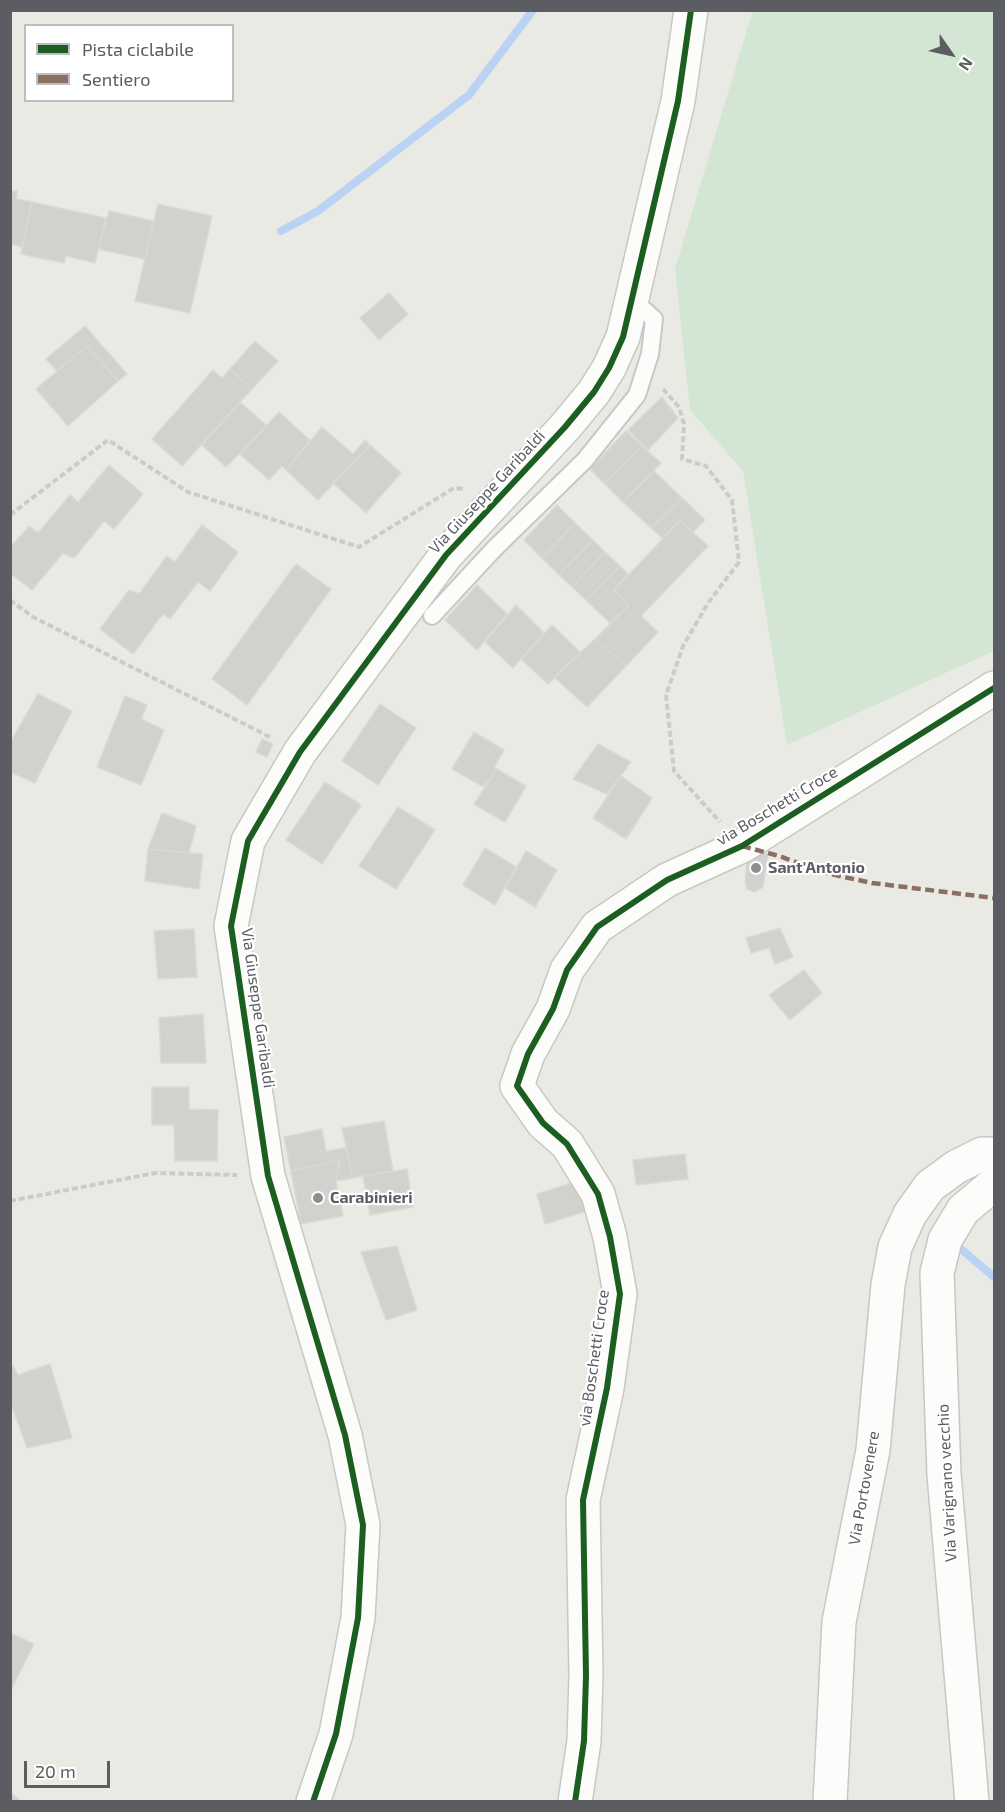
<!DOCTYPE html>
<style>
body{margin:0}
#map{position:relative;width:1005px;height:1812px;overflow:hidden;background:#eaeae4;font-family:"Exo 2",sans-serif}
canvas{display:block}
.frame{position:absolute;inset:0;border:12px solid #5b5d62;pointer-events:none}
.legend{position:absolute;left:24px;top:24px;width:210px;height:78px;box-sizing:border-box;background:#fff;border:2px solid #bdbec0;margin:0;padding:8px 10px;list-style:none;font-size:18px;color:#5b5d62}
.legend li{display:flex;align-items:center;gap:12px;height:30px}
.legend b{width:30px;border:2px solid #bdbec0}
.north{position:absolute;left:921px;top:24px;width:60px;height:60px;-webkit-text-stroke:4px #fff;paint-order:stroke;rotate:124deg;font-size:16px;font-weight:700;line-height:24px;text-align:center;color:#5b5d62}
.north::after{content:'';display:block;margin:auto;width:21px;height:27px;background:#5b5d62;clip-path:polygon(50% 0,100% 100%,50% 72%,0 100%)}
.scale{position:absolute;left:24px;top:1761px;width:86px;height:27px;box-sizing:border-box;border:3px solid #5b5d62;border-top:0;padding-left:8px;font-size:18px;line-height:21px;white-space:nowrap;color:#5b5d62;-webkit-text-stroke:4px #fff;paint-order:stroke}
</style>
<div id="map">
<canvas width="1005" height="1812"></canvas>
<div class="frame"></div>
<ul class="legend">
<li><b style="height:8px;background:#1b5e20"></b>Pista ciclabile</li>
<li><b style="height:8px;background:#8d6e63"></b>Sentiero</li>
</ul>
<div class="north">N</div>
<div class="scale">20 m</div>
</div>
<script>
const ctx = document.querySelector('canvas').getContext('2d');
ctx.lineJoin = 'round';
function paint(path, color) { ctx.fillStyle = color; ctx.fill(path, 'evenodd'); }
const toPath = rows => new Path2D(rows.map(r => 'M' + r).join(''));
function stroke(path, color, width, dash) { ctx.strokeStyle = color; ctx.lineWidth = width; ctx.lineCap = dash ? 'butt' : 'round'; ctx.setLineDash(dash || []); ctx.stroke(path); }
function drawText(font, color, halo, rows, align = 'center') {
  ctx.font = font + ' "Exo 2",sans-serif'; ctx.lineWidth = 4.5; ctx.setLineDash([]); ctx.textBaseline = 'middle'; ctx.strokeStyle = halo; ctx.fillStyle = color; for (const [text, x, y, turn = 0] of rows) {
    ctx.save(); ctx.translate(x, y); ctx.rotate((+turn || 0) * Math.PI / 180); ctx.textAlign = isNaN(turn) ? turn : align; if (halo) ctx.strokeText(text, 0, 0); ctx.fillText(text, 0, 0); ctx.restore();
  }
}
paint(toPath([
 [753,10,994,11,994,651,787,745,743,471,690,410,675,269]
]), '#d3e6d4');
stroke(toPath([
 [281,231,318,211,469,95,533,10],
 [961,1249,994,1277]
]), '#bad2f3', 8);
const building = toPath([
 [10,191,17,191,16,199,32,202,22,247,10,244,10,191],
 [32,202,106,218,95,263,66,256,64,263,21,254,32,202],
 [158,204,212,216,190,313,135,301,158,204],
 [109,211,154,221,145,259,98,249,109,211],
 [389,293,408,314,379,340,360,318,389,293],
 [85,326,127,374,118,381,87,346,57,371,46,359,85,326],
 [255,341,278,361,252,389,230,369,255,341],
 [87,346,118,381,68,426,36,389,87,346],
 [230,369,252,389,182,466,152,439,213,370,222,378,230,369],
 [662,397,678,418,648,450,628,430,662,397],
 [240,402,267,426,226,467,202,445,240,402],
 [279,412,310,440,286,470,282,466,269,480,240,454,279,412],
 [322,427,353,454,365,440,370,445,318,500,286,470,322,427],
 [626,431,642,446,604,483,590,469,626,431],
 [370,445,401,473,366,513,333,483,370,445],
 [642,446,661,463,623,502,604,483,642,446],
 [109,465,143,494,114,529,104,521,74,558,63,553,32,590,10,573,10,548,29,526,38,533,70,495,78,502,109,465],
 [654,471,682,498,651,528,623,502,654,471],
 [682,498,705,520,693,532,680,521,662,538,651,528,682,498],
 [557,505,575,523,542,558,524,540,557,505],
 [680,521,708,546,641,616,658,632,626,666,595,639,629,605,614,590,680,521],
 [575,523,593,540,559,575,542,558,575,523],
 [202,525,238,552,210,591,198,582,170,619,163,614,133,654,100,629,129,590,139,594,167,556,175,562,202,525],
 [593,540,605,552,572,587,559,575,593,540],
 [605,552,620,566,586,600,572,587,605,552],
 [296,564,331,589,247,705,212,679,296,564],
 [620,566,628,574,614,590,629,605,610,623,586,600,620,566],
 [477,585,507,614,477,650,445,620,477,585],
 [516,605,544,633,513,668,485,642,516,605],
 [552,625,581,653,548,684,521,659,552,625],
 [595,639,626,666,587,707,554,677,595,639],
 [38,694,72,711,35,783,10,772,10,743,38,694],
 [125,696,147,705,141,719,164,730,141,785,97,767,125,696],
 [380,704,416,728,378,785,342,761,380,704],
 [474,732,504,750,494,767,497,769,484,787,452,769,474,732],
 [262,739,273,744,267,757,256,752,262,739],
 [598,744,631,762,607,794,573,779,598,744],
 [497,769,526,786,505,822,474,804,497,769],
 [621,776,652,798,626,839,593,818,621,776],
 [325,782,361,805,322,864,286,840,325,782],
 [398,807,435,830,396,889,359,866,398,807],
 [162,813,196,826,189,853,148,849,162,813],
 [485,848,516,867,495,905,463,885,485,848],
 [148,849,203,854,199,889,145,881,148,849],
 [526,851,557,870,535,907,505,888,526,851],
 [748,852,768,854,763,887,755,892,747,889,745,882,748,852],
 [780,928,793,957,775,964,769,948,751,953,746,938,780,928],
 [194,929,197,977,158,979,154,931,194,929],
 [804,970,822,993,790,1020,769,995,804,970],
 [203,1014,206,1063,161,1063,159,1018,203,1014],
 [152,1087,189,1087,189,1109,218,1110,217,1161,175,1161,174,1125,152,1125,152,1087],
 [384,1121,393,1171,353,1178,342,1128,384,1121],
 [322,1129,326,1151,346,1148,353,1178,336,1181,340,1160,291,1171,284,1137,322,1129],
 [685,1154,688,1179,636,1185,633,1160,685,1154],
 [340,1160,336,1181,343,1216,301,1224,291,1171,340,1160],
 [407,1169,413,1207,370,1215,363,1176,407,1169],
 [578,1181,590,1210,545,1224,537,1194,578,1181],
 [397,1246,417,1310,386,1320,361,1252,397,1246],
 [50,1364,72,1438,27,1448,10,1401,10,1367,13,1366,18,1375,50,1364],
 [10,1633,34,1644,10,1692,10,1633],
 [10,1792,22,1802,10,1802,10,1792]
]);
paint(building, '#d1d1ce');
stroke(building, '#dad9d4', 1.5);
const lane = toPath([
 [432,616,494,549,585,460,637,395,650,354,654,319,632,299]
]);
const street = toPath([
 [575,1802,584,1741,586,1676,583,1500,607,1388,620,1294,610,1237,598,1194,567,1144,543,1123,517,1086,528,1054,553,1009,567,970,597,927,667,880,742,846,994,688],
 [972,1802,944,1474,937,1273,945,1240,963,1210,994,1184]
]);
const secondary = toPath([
 [313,1802,336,1734,358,1618,363,1525,345,1435,268,1176,231,926,248,841,300,752,446,555,565,427,594,392,609,368,623,337,678,101,691,10],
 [830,1802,839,1622,873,1450,888,1285,895,1247,910,1214,930,1186,956,1167,982,1154,994,1154]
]);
stroke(lane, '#c7c7c5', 20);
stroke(street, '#c7c7c5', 36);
stroke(secondary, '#c7c7c6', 36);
stroke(toPath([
 [663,389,679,407,684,424,682,459,706,466,732,500,739,562,708,603,683,646,666,695,674,771,720,822],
 [10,515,108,440,188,492,359,547,454,488,465,489],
 [10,600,33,617,272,738],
 [10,1201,155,1173,237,1175]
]), '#c8ccca', 4, [6, 3]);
stroke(lane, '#fcfcfb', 16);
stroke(street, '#fcfcfb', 33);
stroke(secondary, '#fcfcfb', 33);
stroke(toPath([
 [742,846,779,856,826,873,872,883,994,898]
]), '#8d6e63', 4.5, [9, 4.5]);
stroke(toPath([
 [313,1802,336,1734,358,1618,363,1525,345,1435,268,1176,231,926,248,841,300,752,446,555,565,427,594,392,609,368,623,337,678,101,691,10],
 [575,1802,584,1741,586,1676,583,1500,607,1388,620,1294,610,1237,598,1194,567,1144,543,1123,517,1086,528,1054,553,1009,567,970,597,927,667,880,742,846,994,688]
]), '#1b5e20', 6);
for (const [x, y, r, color] of [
 [756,868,6,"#8d8e90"],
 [318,1198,6,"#8d8e90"]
]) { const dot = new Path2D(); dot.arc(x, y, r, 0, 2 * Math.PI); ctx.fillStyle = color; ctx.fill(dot); stroke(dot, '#fff', 2); }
drawText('16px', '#5b5d62', '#fff', [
 ["Via Giuseppe Garibaldi",487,492,-47],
 ["via Boschetti Croce",777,806,-31],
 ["Via Giuseppe Garibaldi",258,1008,82],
 ["via Boschetti Croce",594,1358,-82],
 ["Via Varignano vecchio",947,1483,-93],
 ["Via Portovenere",864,1488,-80]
]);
drawText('bold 16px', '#5b5d62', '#fff', [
 ["Sant'Antonio",768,868],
 ["Carabinieri",330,1198]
], 'left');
</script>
